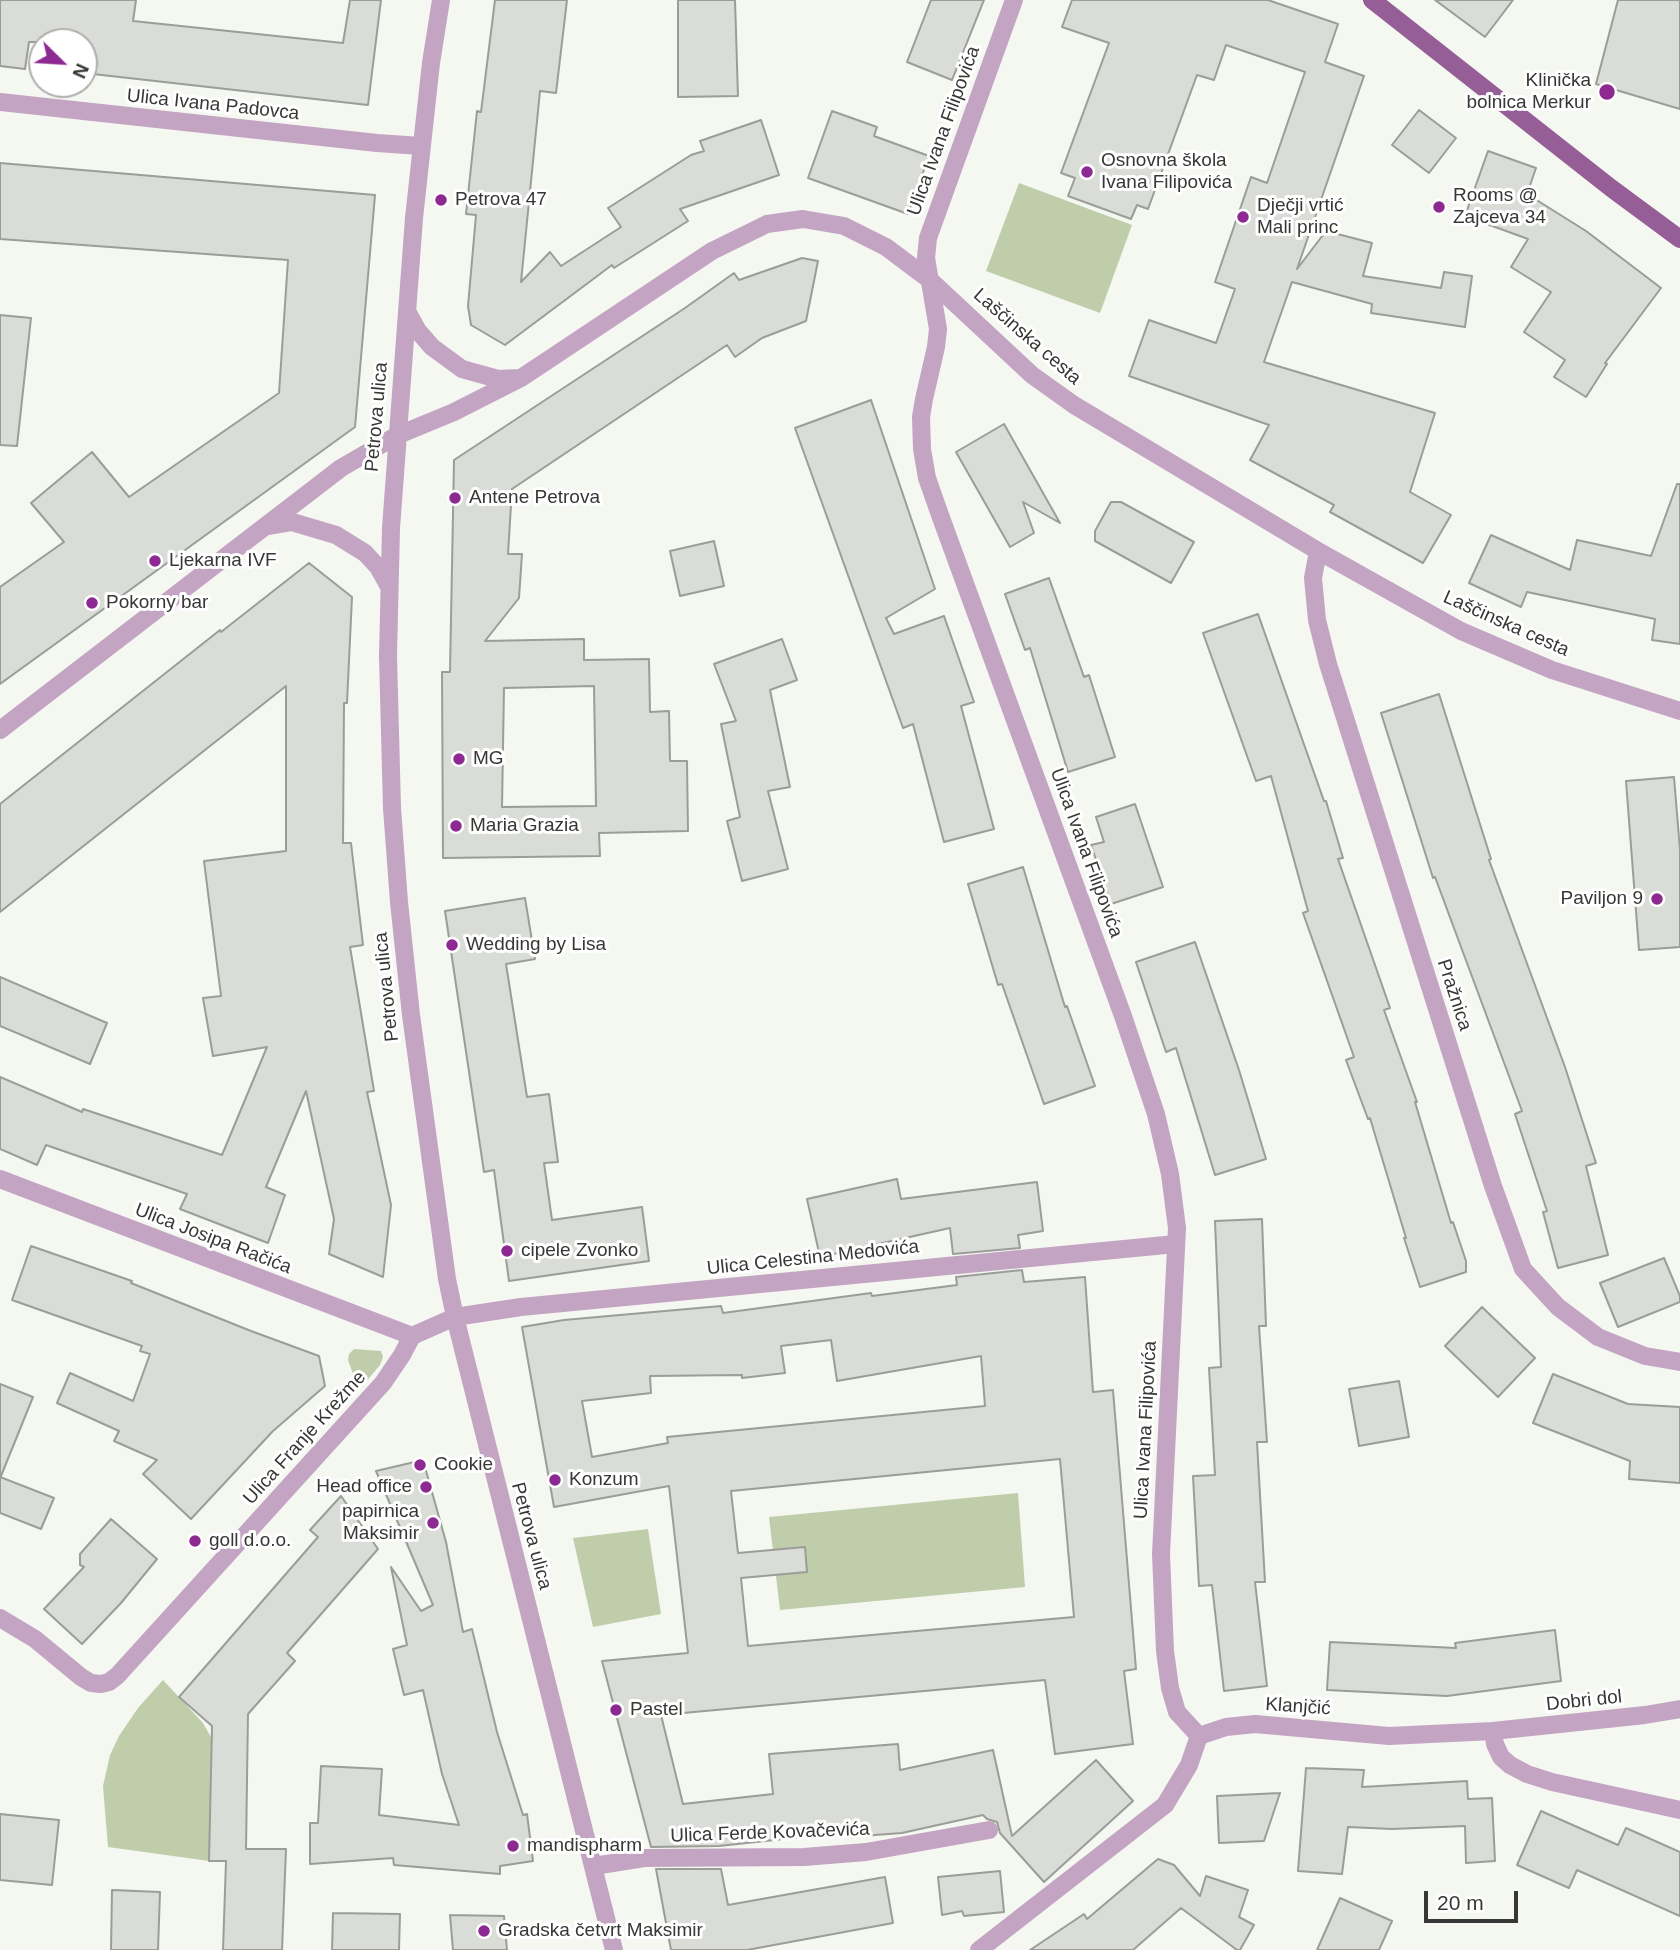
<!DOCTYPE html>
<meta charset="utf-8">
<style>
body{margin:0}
#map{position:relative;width:1680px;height:1950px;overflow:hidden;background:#f5f7f1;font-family:Arial,sans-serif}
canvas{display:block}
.north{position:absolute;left:28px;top:28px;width:70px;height:70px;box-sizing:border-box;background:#fff;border:2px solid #afafaf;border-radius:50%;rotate:114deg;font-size:19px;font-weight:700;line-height:28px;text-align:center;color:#373836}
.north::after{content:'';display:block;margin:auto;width:24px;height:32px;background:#8d2a92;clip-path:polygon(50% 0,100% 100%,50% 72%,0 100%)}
.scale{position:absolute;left:1424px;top:1891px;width:94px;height:32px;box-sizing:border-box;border:4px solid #373836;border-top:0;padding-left:9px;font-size:21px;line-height:24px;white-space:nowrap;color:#373836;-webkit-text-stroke:5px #fff;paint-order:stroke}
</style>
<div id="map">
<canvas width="1680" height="1950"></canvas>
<div class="north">N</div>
<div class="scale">20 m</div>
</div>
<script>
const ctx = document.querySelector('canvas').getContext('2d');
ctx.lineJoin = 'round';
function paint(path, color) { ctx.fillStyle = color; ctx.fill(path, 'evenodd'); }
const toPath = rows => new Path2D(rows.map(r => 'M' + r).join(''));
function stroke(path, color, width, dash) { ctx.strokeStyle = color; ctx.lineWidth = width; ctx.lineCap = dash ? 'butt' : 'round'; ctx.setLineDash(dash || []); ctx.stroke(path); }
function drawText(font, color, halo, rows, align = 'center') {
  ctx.font = font + ' Arial,sans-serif'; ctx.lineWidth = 6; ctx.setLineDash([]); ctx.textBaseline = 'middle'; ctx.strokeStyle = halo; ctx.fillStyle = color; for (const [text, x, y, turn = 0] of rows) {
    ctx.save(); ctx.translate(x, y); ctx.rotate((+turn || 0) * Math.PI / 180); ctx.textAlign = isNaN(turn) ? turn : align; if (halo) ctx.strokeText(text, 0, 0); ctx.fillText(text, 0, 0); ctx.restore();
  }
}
paint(toPath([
 [1019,183,1132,225,1100,313,986,271],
 [354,1349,381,1351,383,1357,380,1365,359,1390,348,1360,349,1354],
 [1018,1493,1025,1587,780,1610,769,1517],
 [648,1529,661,1614,593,1627,573,1538],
 [163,1680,203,1723,212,1739,209,1861,108,1847,103,1786,110,1755,119,1736,138,1708]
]), '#c0cdab');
const building = toPath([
 [0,0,136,0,133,21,343,43,350,0,381,0,368,105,84,73,84,42,29,42,25,69,0,66,0,0],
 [495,0,567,0,556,93,540,91,521,282,550,252,561,266,621,227,608,208,691,155,704,151,700,141,761,120,779,175,680,209,688,221,614,268,612,265,505,345,471,325,468,306,476,215,466,214,477,111,481,112,495,0],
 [678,0,735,0,738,96,678,97,678,0],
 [931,0,984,0,952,80,907,62,931,0],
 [1072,0,1268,0,1338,24,1325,62,1364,76,1297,269,1326,231,1372,243,1363,276,1441,288,1444,272,1472,276,1465,327,1371,313,1372,304,1292,282,1264,362,1435,413,1410,492,1451,515,1423,563,1330,512,1334,505,1250,460,1269,425,1129,376,1149,320,1216,343,1235,289,1215,282,1251,177,1267,183,1305,72,1226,45,1214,80,1197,75,1148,209,1137,205,1131,219,1068,196,1075,178,1061,173,1109,43,1062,27,1072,0],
 [1435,0,1513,0,1485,37,1435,0],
 [1618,0,1680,0,1680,109,1596,84,1618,0],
 [1419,110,1456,138,1429,173,1392,145,1419,110],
 [832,111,877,127,874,136,929,156,908,214,808,178,832,111],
 [1488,151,1536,168,1527,194,1586,231,1661,288,1605,363,1607,364,1586,397,1554,377,1565,360,1524,332,1551,292,1511,267,1528,239,1465,216,1488,151],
 [0,163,375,195,355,427,0,684,0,587,64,542,31,503,92,452,129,497,279,393,288,260,0,239,0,163],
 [802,258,818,261,806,321,762,338,735,357,727,345,512,489,508,554,522,554,519,598,485,641,584,639,584,660,649,659,650,712,669,711,670,761,687,761,688,831,599,833,600,856,443,858,442,672,450,672,454,460,685,308,734,273,739,280,802,258],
 [594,686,596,806,502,807,504,688,594,686],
 [0,315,31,318,17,446,0,445,0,315],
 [871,400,935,589,886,618,894,634,944,616,974,702,961,706,994,829,944,842,913,724,903,728,795,428,871,400],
 [1004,424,1060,523,1023,502,1034,533,1010,547,956,452,1004,424],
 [1677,484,1680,484,1680,644,1652,640,1655,619,1527,592,1521,607,1469,583,1491,535,1570,570,1577,540,1651,556,1677,484],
 [1111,502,1121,502,1194,542,1171,583,1095,541,1095,531,1111,502],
 [714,541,724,586,680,596,670,551,714,541],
 [309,563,352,597,347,703,344,703,343,843,351,843,363,945,350,947,374,1091,367,1092,391,1205,383,1277,329,1254,334,1219,306,1091,266,1187,285,1195,268,1243,180,1209,187,1194,46,1145,37,1165,0,1149,0,1077,82,1112,83,1109,222,1155,267,1047,213,1056,203,998,221,996,204,861,286,851,286,686,0,912,0,804,220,630,221,632,309,563],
 [1049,578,1084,677,1089,675,1115,757,1068,772,1030,648,1025,650,1005,594,1049,578],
 [1258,614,1324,801,1326,801,1343,858,1338,859,1390,1008,1384,1010,1417,1102,1415,1102,1451,1223,1453,1222,1466,1261,1466,1272,1420,1287,1404,1238,1406,1238,1370,1118,1368,1119,1346,1060,1354,1057,1303,913,1308,911,1271,776,1256,781,1203,633,1258,614],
 [782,639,797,680,770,690,790,787,768,791,788,869,742,881,727,821,740,817,721,724,736,721,714,664,782,639],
 [1439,694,1491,859,1489,860,1565,1067,1596,1163,1586,1166,1608,1255,1558,1268,1543,1212,1547,1211,1515,1114,1522,1111,1435,877,1433,878,1381,713,1439,694],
 [1674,777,1680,850,1680,947,1639,950,1626,781,1674,777],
 [1135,804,1163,887,1111,904,1091,845,1104,842,1096,817,1135,804],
 [1023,867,1065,1007,1067,1006,1095,1086,1044,1104,1002,984,998,985,968,884,1023,867],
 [525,898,535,959,506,964,527,1097,549,1094,558,1162,544,1163,552,1220,642,1207,649,1261,509,1281,494,1170,484,1172,445,911,525,898],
 [1195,942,1239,1070,1266,1159,1215,1175,1176,1048,1166,1052,1136,962,1195,942],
 [0,977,107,1023,90,1064,0,1026,0,977],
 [897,1179,901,1199,1037,1182,1043,1231,1018,1235,1020,1248,953,1254,950,1228,820,1257,807,1199,897,1179],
 [1262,1219,1266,1326,1259,1326,1267,1442,1257,1442,1265,1582,1255,1582,1267,1686,1224,1691,1212,1585,1199,1586,1193,1476,1215,1475,1209,1368,1221,1367,1215,1221,1262,1219],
 [31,1246,132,1281,131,1283,251,1331,319,1356,325,1386,273,1431,191,1519,143,1474,157,1460,114,1441,119,1431,57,1403,70,1373,133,1401,150,1354,140,1351,142,1346,12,1300,31,1246],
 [1664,1258,1680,1296,1680,1302,1618,1327,1600,1283,1664,1258],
 [1022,1270,1024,1282,1085,1277,1093,1392,1113,1390,1136,1669,1124,1671,1133,1744,1055,1754,1045,1680,661,1715,683,1804,773,1794,769,1754,898,1744,900,1770,993,1750,1012,1836,1096,1760,1133,1801,1044,1882,1000,1833,997,1822,987,1819,983,1815,902,1833,848,1837,848,1832,719,1846,651,1847,602,1661,688,1653,669,1486,554,1507,522,1327,564,1320,721,1306,723,1313,871,1293,872,1296,957,1285,956,1277,1022,1270],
 [831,1340,837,1381,981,1356,985,1406,667,1437,668,1443,592,1457,582,1401,651,1393,650,1376,742,1375,742,1378,785,1373,781,1346,831,1340],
 [1060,1459,1074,1617,748,1646,741,1578,807,1572,805,1547,738,1553,731,1491,1060,1459],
 [1482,1307,1535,1358,1498,1397,1445,1346,1482,1307],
 [1553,1374,1628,1404,1680,1407,1680,1483,1629,1479,1630,1461,1533,1423,1553,1374],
 [1399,1381,1409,1437,1359,1446,1349,1389,1399,1381],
 [0,1384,33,1397,1,1476,0,1475,0,1384],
 [423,1460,446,1542,463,1632,472,1629,497,1732,523,1815,527,1814,533,1861,500,1866,500,1874,394,1865,393,1858,310,1864,310,1823,318,1823,321,1766,382,1769,379,1815,459,1825,442,1774,423,1690,404,1695,393,1649,407,1645,391,1567,421,1611,433,1605,376,1471,423,1460],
 [0,1477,54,1498,41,1529,0,1513,0,1477],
 [341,1496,378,1549,287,1653,295,1661,248,1714,246,1849,286,1849,282,1950,223,1950,226,1861,209,1861,212,1726,179,1697,318,1537,310,1530,341,1496],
 [111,1519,157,1559,121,1603,82,1644,44,1609,84,1567,80,1565,80,1554,111,1519],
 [1555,1630,1561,1681,1447,1696,1327,1690,1330,1642,1456,1648,1455,1643,1555,1630],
 [1306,1768,1364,1770,1362,1787,1467,1781,1468,1799,1492,1798,1495,1861,1466,1863,1465,1826,1392,1829,1348,1827,1342,1874,1298,1871,1306,1768],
 [1280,1793,1264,1841,1219,1843,1217,1796,1280,1793],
 [1541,1811,1618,1845,1626,1828,1680,1852,1680,1916,1577,1870,1569,1888,1517,1865,1541,1811],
 [0,1814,59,1820,52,1885,0,1880,0,1814],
 [1158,1859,1174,1865,1200,1896,1206,1876,1248,1890,1239,1917,1254,1925,1240,1950,1237,1950,1181,1908,1133,1950,1030,1950,1084,1914,1087,1919,1158,1859],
 [656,1869,721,1869,728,1905,885,1877,893,1923,747,1950,671,1950,656,1869],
 [1000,1871,1004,1912,964,1916,962,1911,942,1915,938,1877,1000,1871],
 [112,1890,160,1892,158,1950,111,1950,112,1890],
 [1340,1898,1392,1921,1379,1950,1317,1950,1340,1898],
 [333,1913,400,1914,399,1950,332,1950,333,1913],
 [450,1915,504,1916,507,1950,453,1950,450,1915]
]);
paint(building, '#dadcd7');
stroke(building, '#9b9d98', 2);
stroke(toPath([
 [441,0,431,63,414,218,391,528,388,656,392,808,399,902,411,1015,447,1279,455,1317,614,1950],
 [1014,0,928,238,926,258,938,329,936,347,924,399,921,417,922,449,927,478,940,515,1123,1016,1156,1114,1170,1174,1177,1228,1161,1554,1165,1651,1170,1688,1177,1712,1199,1736],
 [0,102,377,143,421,146],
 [407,311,418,331,432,347,462,369,498,379,519,378],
 [269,526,292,522,336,535,365,553,378,567,388,585],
 [1318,551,1313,578,1317,620,1328,664,1493,1186,1523,1269,1558,1307,1598,1337,1645,1356,1680,1362],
 [0,730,341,468,396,436,454,412,521,378,712,251,767,224,803,219,844,226,886,247,930,280,1032,375,1074,405,1318,551,1461,631,1552,670,1680,711],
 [0,1179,412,1336],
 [0,1618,35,1639,81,1677,91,1683,101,1684,109,1682,117,1676,383,1383,402,1355,412,1336,455,1317,521,1307,1176,1244],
 [1493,1731,1495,1744,1501,1757,1510,1765,1527,1774,1552,1782,1680,1810],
 [1199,1736,1226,1727,1255,1724,1389,1736,1493,1731,1645,1715,1680,1709],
 [594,1866,644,1858,804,1857,866,1852,989,1830],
 [979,1950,1165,1805,1189,1765,1199,1736]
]), '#c3a4c3', 18);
stroke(toPath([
 [1372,0,1611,188,1680,239]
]), '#955e97', 18);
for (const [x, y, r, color] of [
 [1607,92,9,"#8d2a92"],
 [1087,172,7,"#8d2a92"],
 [441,200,7,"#8d2a92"],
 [1439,207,7,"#8d2a92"],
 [1243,217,7,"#8d2a92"],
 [455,498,7,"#8d2a92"],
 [155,561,7,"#8d2a92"],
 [92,603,7,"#8d2a92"],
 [459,759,7,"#8d2a92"],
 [456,826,7,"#8d2a92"],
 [1657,899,7,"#8d2a92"],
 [452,945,7,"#8d2a92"],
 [507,1251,7,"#8d2a92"],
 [420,1465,7,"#8d2a92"],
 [555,1480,7,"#8d2a92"],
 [426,1487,7,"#8d2a92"],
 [433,1523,7,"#8d2a92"],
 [195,1541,7,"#8d2a92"],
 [616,1710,7,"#8d2a92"],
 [513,1846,7,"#8d2a92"],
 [484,1931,7,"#8d2a92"]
]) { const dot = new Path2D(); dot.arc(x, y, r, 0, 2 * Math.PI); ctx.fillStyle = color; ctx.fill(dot); stroke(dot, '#fff', 2.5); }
drawText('19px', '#373836', '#fff', [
 ["Klinička",1591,81,"right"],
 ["bolnica Merkur",1591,103,"right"],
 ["Osnovna škola",1101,161],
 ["Ivana Filipovića",1101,183],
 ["Rooms @",1453,196],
 ["Zajceva 34",1453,218],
 ["Petrova 47",455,200],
 ["Dječji vrtić",1257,206],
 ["Mali princ",1257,228],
 ["Antene Petrova",469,498],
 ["Ljekarna IVF",169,561],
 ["Pokorny bar",106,603],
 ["MG",473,759],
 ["Maria Grazia",470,826],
 ["Paviljon 9",1643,899,"right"],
 ["Wedding by Lisa",466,945],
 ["cipele Zvonko",521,1251],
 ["Cookie",434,1465],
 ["Konzum",569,1480],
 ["Head office",412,1487,"right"],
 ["papirnica",419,1512,"right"],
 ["Maksimir",419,1534,"right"],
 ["goll d.o.o.",209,1541],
 ["Pastel",630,1710],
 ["mandispharm",527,1846],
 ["Gradska četvrt Maksimir",498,1931]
], 'left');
drawText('19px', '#373836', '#fff', [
 ["Ulica Ivana Padovca",213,105,6],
 ["Ulica Ivana Filipovića",944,131,-70],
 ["Laščinska cesta",1027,337,41],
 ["Petrova ulica",377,417,-85],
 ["Laščinska cesta",1506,624,24],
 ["Ulica Ivana Filipovića",1086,853,70],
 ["Petrova ulica",387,987,-96],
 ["Pražnica",1454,995,72],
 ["Ulica Josipa Račića",213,1239,21],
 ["Ulica Celestina Medovića",813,1258,-6],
 ["Ulica Ivana Filipovića",1146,1430,-87],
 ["Ulica Franje Krežme",305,1438,-48],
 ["Petrova ulica",531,1536,75],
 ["Dobri dol",1584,1701,-6],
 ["Klanjčić",1298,1707,4],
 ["Ulica Ferde Kovačevića",770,1833,-2]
]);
</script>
